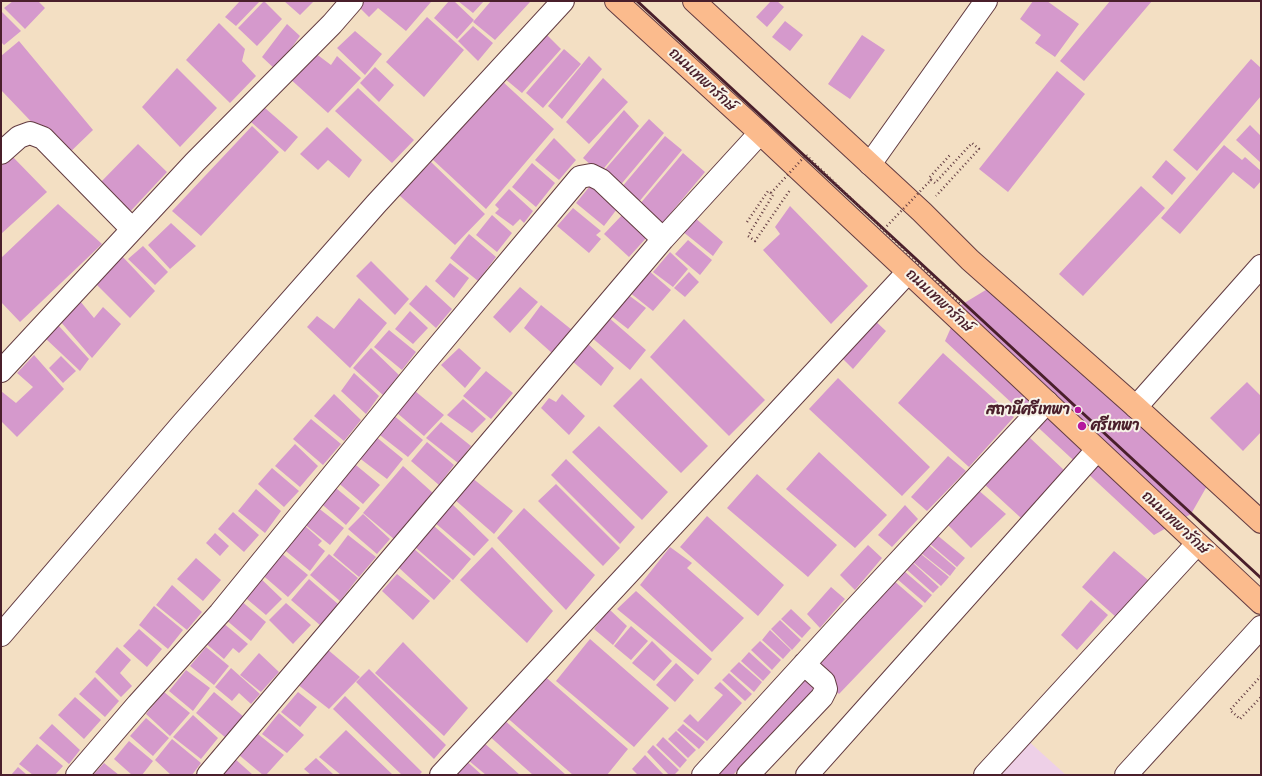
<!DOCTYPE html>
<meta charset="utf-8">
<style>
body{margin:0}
#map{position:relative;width:1262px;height:776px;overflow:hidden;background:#f3dfc3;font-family:Sriracha,sans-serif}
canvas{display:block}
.frame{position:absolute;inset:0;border:2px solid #4a1f2b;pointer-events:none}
</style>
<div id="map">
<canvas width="1262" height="776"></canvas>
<div class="frame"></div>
</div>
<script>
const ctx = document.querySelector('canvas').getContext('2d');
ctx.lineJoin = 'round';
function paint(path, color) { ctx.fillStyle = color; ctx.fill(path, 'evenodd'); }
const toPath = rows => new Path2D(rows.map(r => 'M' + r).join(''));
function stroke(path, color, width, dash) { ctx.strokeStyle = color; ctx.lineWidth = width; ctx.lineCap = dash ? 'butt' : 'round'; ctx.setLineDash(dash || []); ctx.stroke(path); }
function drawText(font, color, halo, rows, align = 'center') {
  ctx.font = font + ' Sriracha,"Playpen Sans Thai",sans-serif'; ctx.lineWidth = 4; ctx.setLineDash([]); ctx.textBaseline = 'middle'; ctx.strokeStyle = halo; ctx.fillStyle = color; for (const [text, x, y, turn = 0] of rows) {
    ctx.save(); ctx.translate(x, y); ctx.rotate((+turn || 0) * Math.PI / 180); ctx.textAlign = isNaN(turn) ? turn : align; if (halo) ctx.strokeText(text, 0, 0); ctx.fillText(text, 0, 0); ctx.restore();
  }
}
paint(toPath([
 [1025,738,1066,775,992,775]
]), '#eed0e7');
paint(toPath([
 [13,1,38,1,45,8,25,29,4,8],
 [240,1,260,1,236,26,225,17],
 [264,1,282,19,257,46,238,28],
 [284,1,314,1,300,15],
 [358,1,429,1,431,2,406,31,378,8,369,17,355,3],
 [449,1,454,1,474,20,457,39,434,18],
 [458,1,484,1,473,13],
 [491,1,530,2,495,40,473,22],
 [771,1,777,1,784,7,767,27,756,17],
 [1033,1,1047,1,1079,24,1055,57,1035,43,1041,35,1020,19],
 [1110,1,1152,1,1084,81,1060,61],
 [1,11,21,31,4,45,1,42],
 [427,17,464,50,424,97,386,62],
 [785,21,803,35,790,51,772,37],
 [219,23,245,49,242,61,256,76,230,103,186,60],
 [287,24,300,36,276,70,262,57],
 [473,26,493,43,478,61,458,41],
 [355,31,382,54,365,75,337,48],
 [545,33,561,49,522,93,504,78],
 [862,35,885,50,850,99,828,84],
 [19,41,93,130,65,157,1,90,1,56],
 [564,49,581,64,543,108,526,93],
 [311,50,331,65,337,56,361,78,328,113,288,77],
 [589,56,602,69,562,119,548,106],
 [1251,59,1261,68,1261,96,1197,171,1173,150],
 [375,67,394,85,379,102,360,83],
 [177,68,217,108,180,147,142,107],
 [1057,71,1085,94,1008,192,979,169],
 [603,78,628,102,589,144,566,122],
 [502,81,554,129,486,209,431,158],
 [358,88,414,140,392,163,335,111],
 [265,108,298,137,285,152,251,122],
 [624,110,639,126,600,173,583,158],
 [649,119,664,133,618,188,601,174],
 [1250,125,1261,136,1261,163,1236,140],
 [252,126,279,152,201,236,172,211],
 [327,127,362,160,349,178,328,160,318,170,300,154],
 [665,136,682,150,638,203,621,188],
 [554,138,576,160,559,180,535,160],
 [138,144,167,172,127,215,98,185],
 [1224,145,1242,160,1245,157,1261,171,1261,181,1254,189,1233,172,1180,234,1161,218],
 [683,153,705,172,660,226,639,205],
 [12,156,47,192,1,234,1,166],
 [1166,160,1186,178,1172,195,1152,177],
 [431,162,485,214,455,245,399,195],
 [532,163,555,183,536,207,512,187],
 [590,186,617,209,604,226,576,203],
 [1141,186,1165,208,1083,296,1059,274],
 [509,189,533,211,524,223,520,219,513,226,495,213,499,209,495,205],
 [58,204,102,244,20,322,1,302,1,258],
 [790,206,868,286,831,324,763,250,780,234,775,227],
 [573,208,601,231,596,235,601,239,589,253,557,226],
 [624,213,648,236,629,257,604,234],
 [492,215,512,233,497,252,476,235],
 [694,217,723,242,713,256,682,231],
 [171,223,196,246,170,269,148,245],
 [469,234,496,257,478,281,450,258],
 [688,240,712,260,700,275,675,254],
 [143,246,168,272,155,285,128,259],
 [670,252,688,269,673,287,653,272],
 [121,255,155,291,130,318,95,283],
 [371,261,409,299,395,315,356,276],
 [450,263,469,278,454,298,435,281],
 [647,269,671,290,653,311,629,292],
 [689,272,699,282,685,297,674,288],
 [999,282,1211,479,1191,514,1154,535,945,341,961,305],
 [426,285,452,309,436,328,409,304],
 [520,287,538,302,510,333,493,317],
 [627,294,646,308,628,329,610,315],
 [359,298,387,323,350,368,307,327,317,316,334,329],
 [80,301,94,318,103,307,121,324,92,358,60,321],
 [541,305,572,330,553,354,524,328],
 [410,311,428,328,413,344,395,329],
 [608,317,646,350,630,370,591,337],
 [872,318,886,331,853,369,837,353],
 [684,319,765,400,729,436,650,357],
 [58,325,89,359,80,371,45,338],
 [389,330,416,352,402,370,374,347],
 [586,342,614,368,601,386,571,360],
 [371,348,399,375,383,395,353,368],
 [459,348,481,368,465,388,441,365],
 [943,353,1014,417,969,467,898,403],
 [34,355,64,389,17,437,1,421,1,391,16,403,33,387,17,373],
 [61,356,76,371,63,383,49,368],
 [486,371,513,393,491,419,463,396],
 [354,373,379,396,366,414,341,391],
 [641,378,708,446,681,473,613,406],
 [838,378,930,467,902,496,809,409],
 [1247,382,1261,396,1261,432,1243,451,1210,418],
 [415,391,444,415,424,436,396,412],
 [334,394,361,420,344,441,314,416],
 [562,394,585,416,569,435,541,408,549,398,556,402],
 [463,399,486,419,472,433,447,415],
 [392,414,423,440,408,457,376,432],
 [311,419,341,444,323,465,293,439],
 [441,422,471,446,458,463,426,438],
 [599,426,668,492,642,520,572,452],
 [375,436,403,459,387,479,358,457],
 [1028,436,1065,471,1021,518,984,484],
 [427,442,454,465,439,485,411,461],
 [295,444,318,466,300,487,275,466],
 [819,452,887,515,855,548,786,489],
 [948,456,966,471,927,511,911,497],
 [566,459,635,527,620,544,551,475],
 [351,461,380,485,363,504,335,480],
 [403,466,433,493,394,539,363,513],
 [272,468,299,491,284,507,258,484],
 [757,474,837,545,808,577,727,508],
 [471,477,513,511,494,534,454,499],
 [331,484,360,508,346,525,317,500],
 [556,484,620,548,603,566,538,501],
 [256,489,281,511,265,533,238,511],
 [977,489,1006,514,971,548,947,524],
 [450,502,489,540,474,556,434,522],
 [905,505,918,519,892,547,878,535],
 [317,507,344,528,330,545,303,523],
 [524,508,595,575,566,610,497,538],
 [233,512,259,535,244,552,218,529],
 [363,514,390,539,377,554,348,529],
 [707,516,784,585,758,616,680,547],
 [305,526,322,541,318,545,325,551,310,571,281,547],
 [434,526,471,559,453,580,415,547],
 [215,533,229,546,220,556,206,543],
 [348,535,376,557,359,577,333,555],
 [937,535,965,558,957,567,930,544],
 [868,545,882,558,855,590,840,575],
 [929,545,956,568,950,576,921,553],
 [492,547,553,611,527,643,460,580],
 [670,547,692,563,687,568,744,618,712,652,640,585],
 [413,548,451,581,434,600,397,566],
 [1114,551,1148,580,1116,617,1082,587],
 [280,552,308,575,288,597,259,572],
 [329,554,358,578,340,601,310,575],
 [921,554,949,577,941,586,913,562],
 [196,558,221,580,203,601,177,579],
 [912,562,939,587,933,593,906,569],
 [904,571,932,595,925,603,896,578],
 [397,574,430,601,413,620,382,591],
 [257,575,282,599,266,615,241,594],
 [309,579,338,604,321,626,291,600],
 [893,580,923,606,839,694,812,668],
 [172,585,202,612,187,630,156,605],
 [831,587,845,599,820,628,807,614],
 [636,591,712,659,698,675,617,609],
 [240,600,266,622,251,641,225,619],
 [1091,600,1108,615,1077,650,1061,635],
 [286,603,311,625,293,644,269,620],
 [154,606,183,630,168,649,139,625],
 [609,609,627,626,613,645,594,629],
 [791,609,811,628,802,638,781,619],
 [780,620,801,640,792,650,771,629],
 [222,622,248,644,239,653,233,648,224,659,203,641],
 [631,626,648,641,631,660,614,646],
 [139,629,162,649,147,667,123,646],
 [770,630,791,650,783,659,762,640],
 [590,639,669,708,634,747,556,681],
 [652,641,672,661,654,681,632,663],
 [760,641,781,660,772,670,751,650],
 [403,642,468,708,444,736,375,673],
 [117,647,131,660,120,673,132,686,121,697,95,672],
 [206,647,229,666,214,685,190,666],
 [327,649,360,677,329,709,297,684],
 [749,652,771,672,763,681,741,661],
 [259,653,279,672,261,692,240,675],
 [739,662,762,682,754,692,730,671],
 [676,663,694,680,675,702,656,685],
 [231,668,260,694,251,704,239,693,232,701,215,687],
 [369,669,446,745,434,759,356,682],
 [186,670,210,688,193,711,169,691],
 [541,673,628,749,607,775,573,775,504,715],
 [729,673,752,694,745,701,722,680],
 [95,677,119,701,105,717,79,694],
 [805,677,816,687,733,775,713,775],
 [720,682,742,703,707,741,683,721,690,714,698,722,723,695,714,688],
 [164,692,190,713,170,736,146,714],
 [214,692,244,717,226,738,196,713],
 [298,692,317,707,300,727,281,712],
 [345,696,422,772,419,775,402,775,333,709],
 [75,697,101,720,84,739,58,715],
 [279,713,304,735,287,753,262,734],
 [193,715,218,738,201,759,173,737],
 [146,718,169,738,153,756,130,736],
 [502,718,566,775,533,775,487,734],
 [52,724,80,750,69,764,39,738],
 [683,724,705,742,699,749,677,730],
 [346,730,393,775,341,775,319,757],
 [676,731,696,750,688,758,668,739],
 [258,734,284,755,266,775,263,775,239,755],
 [663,737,687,760,680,768,656,745],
 [172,739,201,763,192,775,171,775,155,760],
 [129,741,153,761,142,775,132,775,114,759],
 [482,741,520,775,486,775,468,760],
 [37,744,63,766,55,775,33,775,19,764],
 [653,745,679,770,674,775,669,775,647,752],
 [645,755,664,775,638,775,632,769],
 [234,758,253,775,221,775],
 [316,758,334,775,311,775,304,769],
 [463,758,482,775,454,775],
 [104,763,119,775,93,775],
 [18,767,27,775,11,775]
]), '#d599cc');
const minor = toPath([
 [1,153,19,137,30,133,43,138,132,229],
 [870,164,986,1],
 [1,371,195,162,332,24,352,1],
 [1136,407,1261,266],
 [1,635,182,424,376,204,563,1],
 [77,775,138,704,220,613,420,368,580,177,591,175,601,180,663,239],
 [208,775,663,239,760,133],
 [441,775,908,272],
 [703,775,850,614,1047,402],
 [748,775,822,697,826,689,824,682,804,664],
 [807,775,1097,450],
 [985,775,1197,544],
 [1126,775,1261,627]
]);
const major = toPath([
 [616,1,760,133,1261,603],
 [694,1,922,212,970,260,1136,407,1261,522]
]);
stroke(minor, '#633c42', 24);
stroke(major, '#633c42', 24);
stroke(toPath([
 [931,180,935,183,972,143,979,149,936,196],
 [747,222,768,191,771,193,773,195,748,236,755,241,790,190],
 [1261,676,1230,710,1240,719,1261,697]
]), '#633c42', 2.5, [1, 3]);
stroke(minor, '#fff', 22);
stroke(major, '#fbbb8d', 22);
stroke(toPath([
 [637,1,1261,578]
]), '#4a1f2b', 3);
stroke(toPath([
 [771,193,806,155,961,305],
 [884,229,931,180,929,178,950,155]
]), '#633c42', 2.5, [1, 3]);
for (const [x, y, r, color] of [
 [1078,410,4,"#b5179e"],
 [1082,426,5,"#b5179e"]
]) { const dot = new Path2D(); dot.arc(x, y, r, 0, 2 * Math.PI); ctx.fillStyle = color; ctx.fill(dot); stroke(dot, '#f7f3e8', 1.5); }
drawText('15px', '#4a1f2b', '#f7f3e8', [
 ["ถนนเทพารักษ์",702,80,43],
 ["ถนนเทพารักษ์",939,301,43],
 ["ถนนเทพารักษ์",1175,523,43]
]);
drawText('bold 15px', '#4a1f2b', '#f7f3e8', [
 ["สถานีศรีเทพา",1070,410],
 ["ศรีเทพา",1091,426,"left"]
], 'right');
</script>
